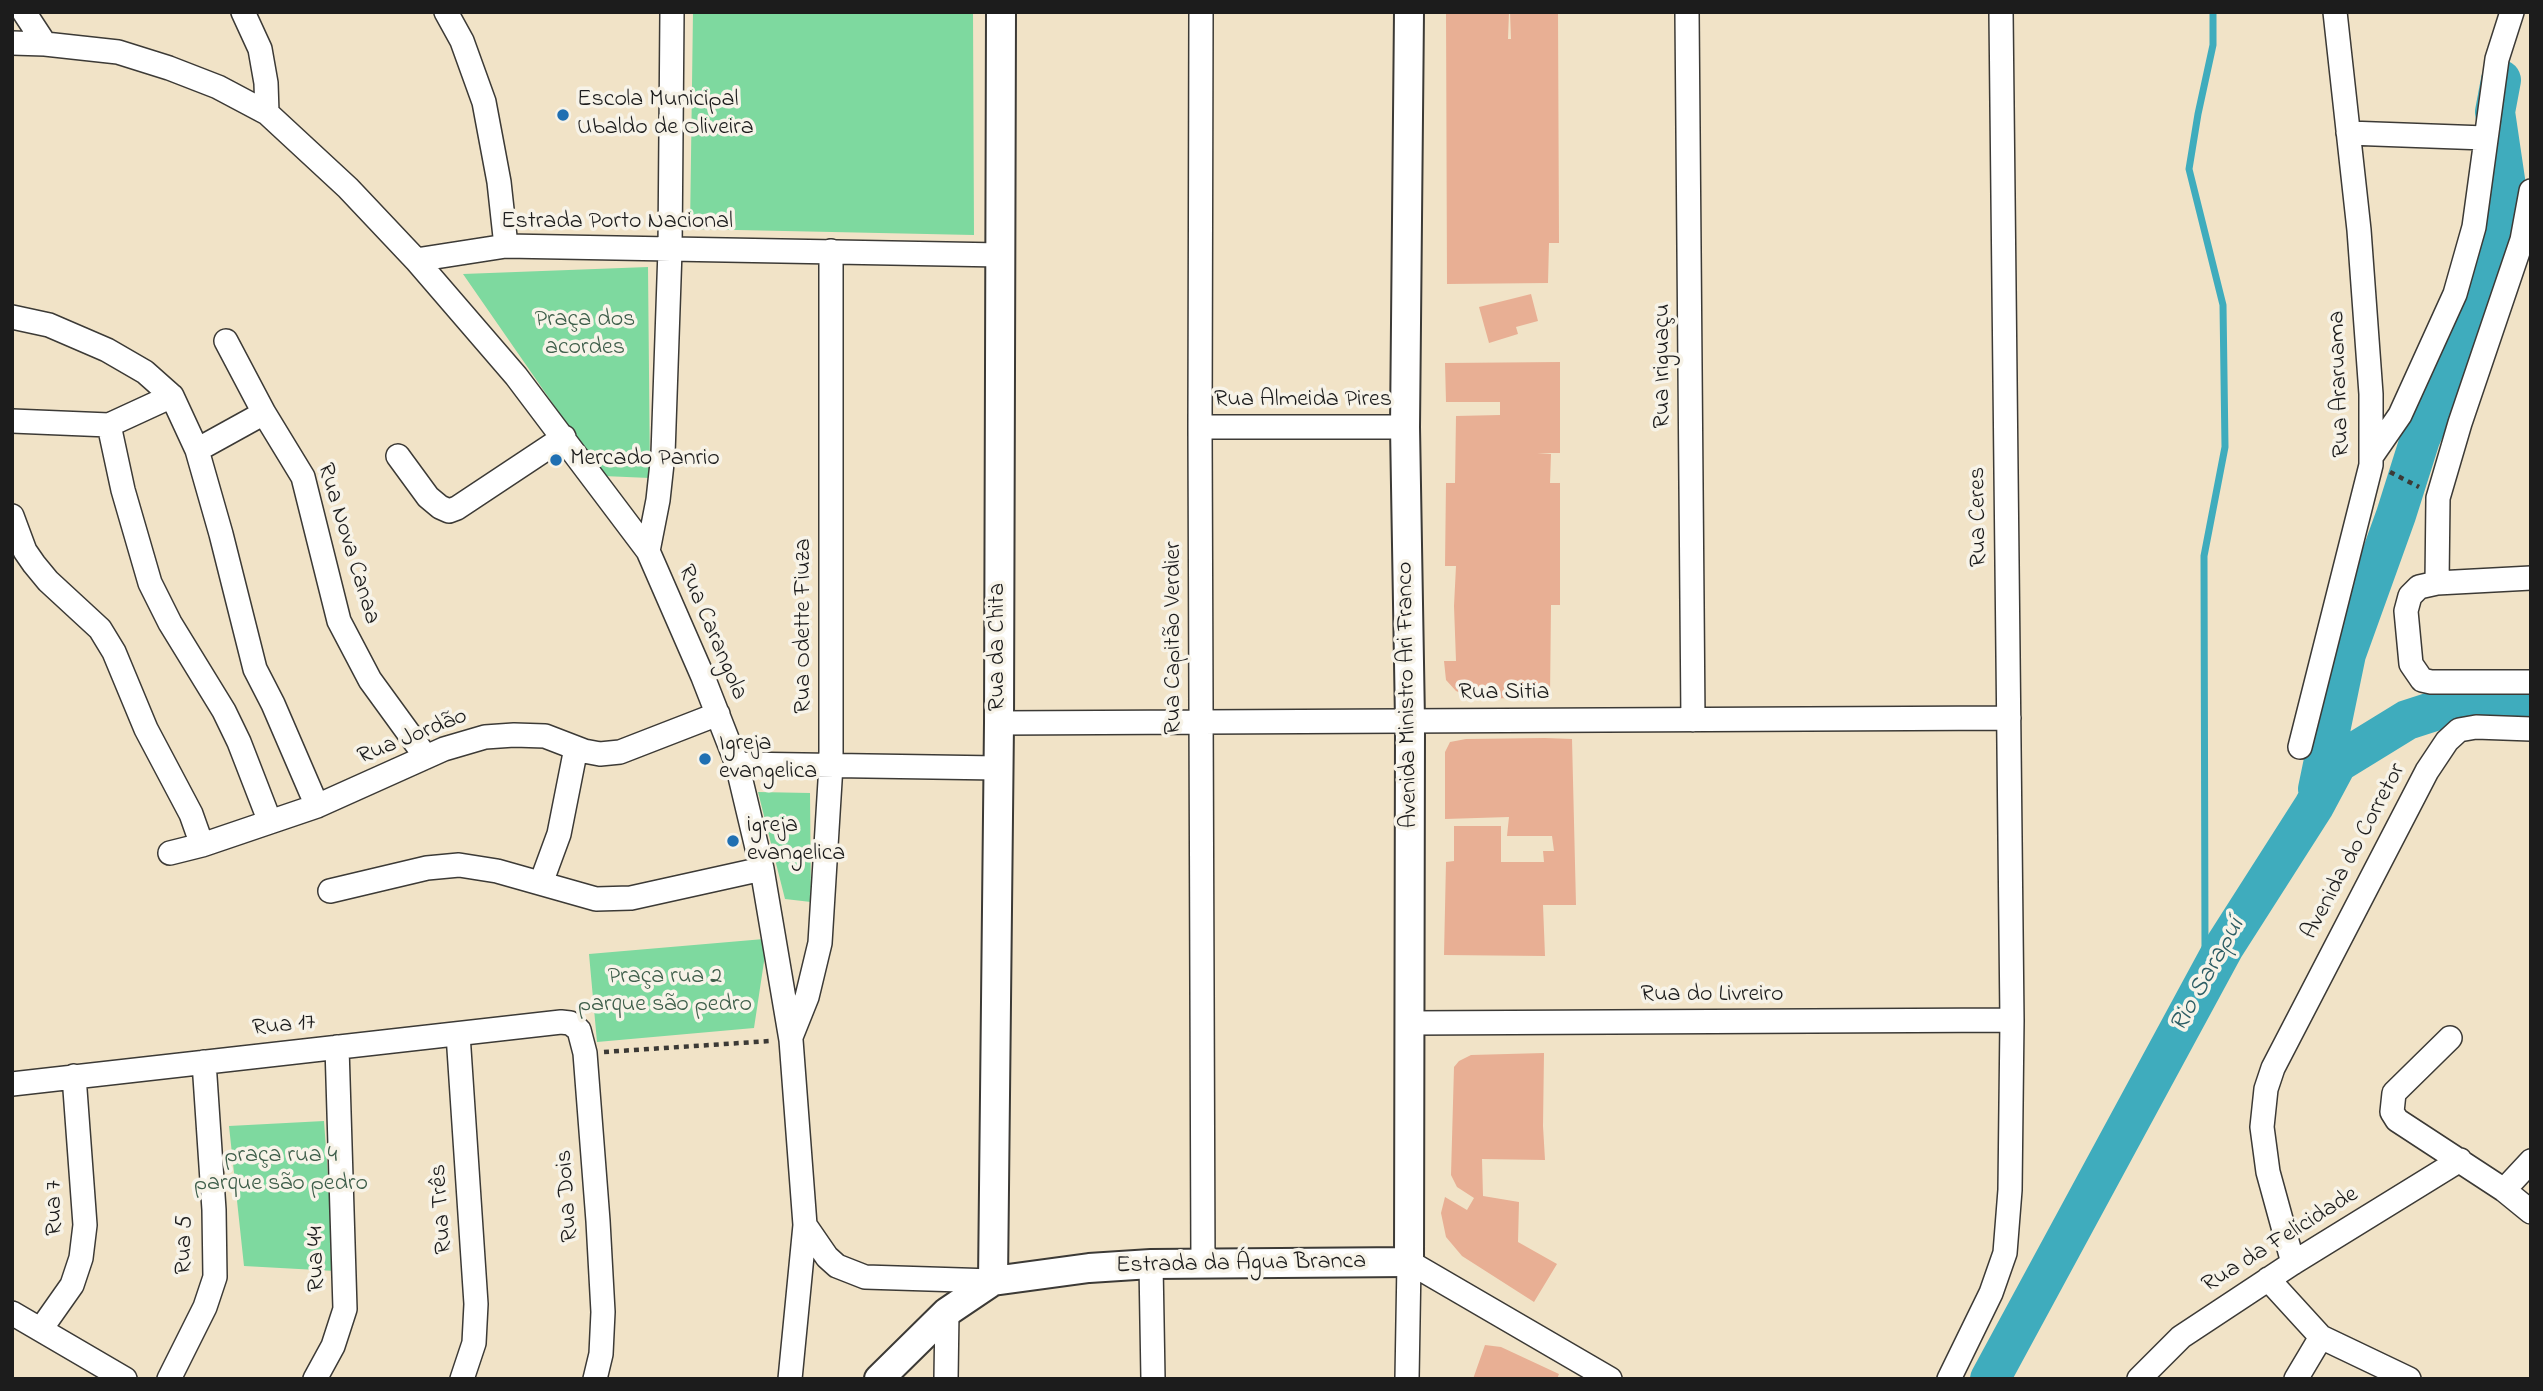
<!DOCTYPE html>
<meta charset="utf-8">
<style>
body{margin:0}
#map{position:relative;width:2543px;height:1391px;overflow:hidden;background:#f1e3c7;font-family:"Indie Flower",sans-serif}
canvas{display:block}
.frame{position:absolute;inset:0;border:14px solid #1c1c1c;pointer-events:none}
</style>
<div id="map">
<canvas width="2543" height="1391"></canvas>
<div class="frame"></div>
</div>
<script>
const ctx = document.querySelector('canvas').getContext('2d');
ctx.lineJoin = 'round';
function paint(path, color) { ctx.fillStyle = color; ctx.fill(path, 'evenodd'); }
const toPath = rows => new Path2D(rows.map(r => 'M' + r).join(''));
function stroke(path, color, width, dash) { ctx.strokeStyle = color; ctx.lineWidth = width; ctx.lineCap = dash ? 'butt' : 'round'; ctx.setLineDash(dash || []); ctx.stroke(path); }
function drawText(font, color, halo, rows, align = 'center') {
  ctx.font = font + ' "Indie Flower",sans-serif'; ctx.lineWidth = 7; ctx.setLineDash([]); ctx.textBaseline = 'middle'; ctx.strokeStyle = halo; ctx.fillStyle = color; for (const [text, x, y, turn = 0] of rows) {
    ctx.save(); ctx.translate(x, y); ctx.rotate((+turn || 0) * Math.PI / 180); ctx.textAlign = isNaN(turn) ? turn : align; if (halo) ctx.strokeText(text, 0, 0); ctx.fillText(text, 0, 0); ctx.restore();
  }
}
paint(toPath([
 [693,12,973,12,974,235,690,229],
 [648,267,650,478,603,476,463,274],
 [758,792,810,793,811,902,785,899],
 [764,939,765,955,754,1028,597,1042,589,954],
 [324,1121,335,1271,244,1266,229,1126]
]), '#7ed99f');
stroke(toPath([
 [2189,1012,2205,951,2204,556,2225,447,2223,305,2189,169,2198,114,2213,45,2213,12]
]), '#3facbd', 7);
stroke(toPath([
 [2318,789,2346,654,2396,515,2420,439,2462,342,2485,254,2508,200,2495,112,2501,80],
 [1990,1379,2224,947,2314,806,2337,763,2407,720,2481,696,2531,698]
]), '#3facbd', 40);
paint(toPath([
 [1446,12,1509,12,1508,39,1511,39,1510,12,1558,12,1559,243,1549,243,1548,283,1447,284],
 [1531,294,1538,321,1516,327,1518,334,1489,343,1479,307],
 [1560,362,1560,453,1537,453,1551,454,1550,483,1560,483,1560,605,1551,605,1550,697,1475,699,1456,691,1446,680,1444,661,1456,661,1454,606,1456,566,1445,566,1446,483,1455,483,1456,416,1500,415,1500,402,1446,402,1445,363],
 [1545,738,1572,739,1576,905,1543,905,1545,956,1444,955,1446,862,1454,861,1454,826,1501,826,1501,862,1544,862,1543,851,1554,851,1552,836,1507,836,1509,817,1445,819,1445,752,1450,742,1466,739],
 [1544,1053,1543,1126,1545,1160,1482,1159,1483,1196,1519,1202,1518,1242,1557,1264,1534,1302,1462,1256,1446,1237,1441,1213,1445,1197,1467,1210,1474,1198,1457,1187,1451,1175,1454,1067,1459,1061,1471,1055],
 [1485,1345,1501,1347,1559,1374,1557,1379,1473,1379]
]), '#e8af94');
const minor = toPath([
 [24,12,45,44],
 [243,12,260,49,266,83,267,113],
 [446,12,462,41,484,102,499,182,506,246],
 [1201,12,1200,427,1203,1263],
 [1687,12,1693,720],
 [12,43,45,44,118,52,169,68,218,87,267,113,348,188,416,260,516,376,648,551,703,677,737,764,762,869,791,1040,805,1225,827,1257,837,1266,865,1277,993,1281],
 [2348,133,2485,138],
 [416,260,506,246,1001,255],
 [12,317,49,325,107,350,145,372,172,396,197,450,221,534,255,669,273,704,317,806],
 [226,341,264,413,303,477,339,621,370,680,426,757],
 [12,421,109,425,172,396],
 [109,425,123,490,150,583,170,623,224,711,239,742,270,822],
 [1200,427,1405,427],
 [197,450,264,413],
 [398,456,428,497,440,507,449,511,457,508,564,437],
 [2371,457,2400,415,2455,294,2474,227,2497,59,2512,12],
 [12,516,25,551,34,564,48,581,100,629,114,652,146,729,191,814,202,845],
 [648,551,658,500,663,454,670,250,672,12],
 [2531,578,2437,583,2419,587,2410,596,2406,611,2411,664,2422,680,2431,682,2531,682],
 [2437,583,2438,498,2460,423,2522,240,2531,191],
 [999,723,2009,718],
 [2300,747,2371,465,2371,394,2359,230,2335,12],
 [737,764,998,768],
 [170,853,202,845,317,806,444,749,485,737,514,735,545,736,584,751,600,754,620,752,718,714],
 [541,883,559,834,576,748],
 [330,891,427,868,459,865,497,871,596,899,631,898,762,869],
 [1411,1023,2012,1020],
 [458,1034,476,1304,474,1343,462,1379],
 [791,1037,807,997,820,943,831,765,831,251],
 [2450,1038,2394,1093,2392,1112,2397,1120,2504,1190,2531,1212],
 [12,1084,561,1022,570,1023,579,1030,585,1053,598,1221,603,1312,601,1354,595,1379],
 [2504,1190,2531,1161],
 [2293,1263,2268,1172,2262,1127,2266,1089,2273,1068,2427,771,2447,741,2459,730,2476,727,2531,729],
 [1151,1264,1153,1379],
 [2268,1279,2321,1337,2409,1379],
 [12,1313,125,1379],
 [41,1329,72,1285,81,1258,85,1225,74,1076],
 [169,1379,205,1307,215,1277,214,1210,204,1062],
 [315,1379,333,1346,345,1309,337,1047],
 [790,1379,805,1225],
 [946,1379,947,1312],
 [1407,1379,1409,1262,1610,1379],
 [1949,1379,1991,1293,2005,1253,2010,1190,2012,1020,2001,12],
 [2139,1379,2181,1337,2293,1263,2460,1160],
 [2296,1379,2321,1337]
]);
const major = toPath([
 [993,1281,999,723,1001,12],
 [879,1379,947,1312,993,1281,1089,1268,1151,1264,1409,1262,1410,721,1405,427,1409,12]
]);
stroke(minor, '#3c3a36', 26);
stroke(major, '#3c3a36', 32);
stroke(toPath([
 [2390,472,2419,487],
 [604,1052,770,1041]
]), '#3c3a36', 4.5, [5, 5]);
stroke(minor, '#fff', 23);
stroke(major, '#fff', 28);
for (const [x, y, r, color] of [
 [563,115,7,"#1f6fb2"],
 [556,460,7,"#1f6fb2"],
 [705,759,7,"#1f6fb2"],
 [733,841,7,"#1f6fb2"]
]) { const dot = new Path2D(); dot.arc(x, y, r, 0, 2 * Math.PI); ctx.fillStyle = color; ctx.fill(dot); stroke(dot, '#f7f3e8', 2.5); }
drawText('24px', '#1c1c1c', '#f7f3e8', [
 ["Escola Municipal",577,101],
 ["Ubaldo de Oliveira",577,129],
 ["Mercado Panrio",570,460],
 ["Igreja",719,745],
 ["evangelica",719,773],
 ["igreja",747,827],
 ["evangelica",747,855]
], 'left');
drawText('24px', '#1c1c1c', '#f7f3e8', [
 ["Estrada Porto Nacional",617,223],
 ["Rua Iriguaçu",1664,366,-90],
 ["Rua Araruama",2341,384,-92],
 ["Rua Almeida Pires",1303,401],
 ["Rua Ceres",1980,517,-91],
 ["Rua Nova Canaa",347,544,73],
 ["Rua Odette Fiuza",805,626,-90],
 ["Rua Carangola",711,633,67],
 ["Rua Capitão Verdier",1175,638,-90],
 ["Rua da Chita",999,647,-90],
 ["Rua Sitia",1504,694],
 ["Avenida Ministro Ari Franco",1409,695,-91],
 ["Rua Jordão",413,738,-22],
 ["Avenida do Corretor",2355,852,-62],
 ["Rua do Livreiro",1712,996],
 ["Rua 17",284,1027,-6],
 ["Rua Dois",569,1196,-94],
 ["Rua 7",56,1208,-91],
 ["Rua Três",443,1209,-94],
 ["Rua da Felicidade",2281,1241,-32],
 ["Rua 5",186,1245,-89],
 ["Rua 44",318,1259,-91],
 ["Estrada da Água Branca",1241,1265,-1]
]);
drawText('24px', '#3e5e4a', '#f7f3e8', [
 ["Praça dos",585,321],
 ["acordes",585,349],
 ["Praça rua 2",665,978],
 ["parque são pedro",665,1006],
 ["praça rua 4",281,1157],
 ["parque são pedro",281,1185]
]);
drawText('italic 26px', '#2c5d64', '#f7f3e8', [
 ["Rio Sarapuí",2209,976,-61]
]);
</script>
